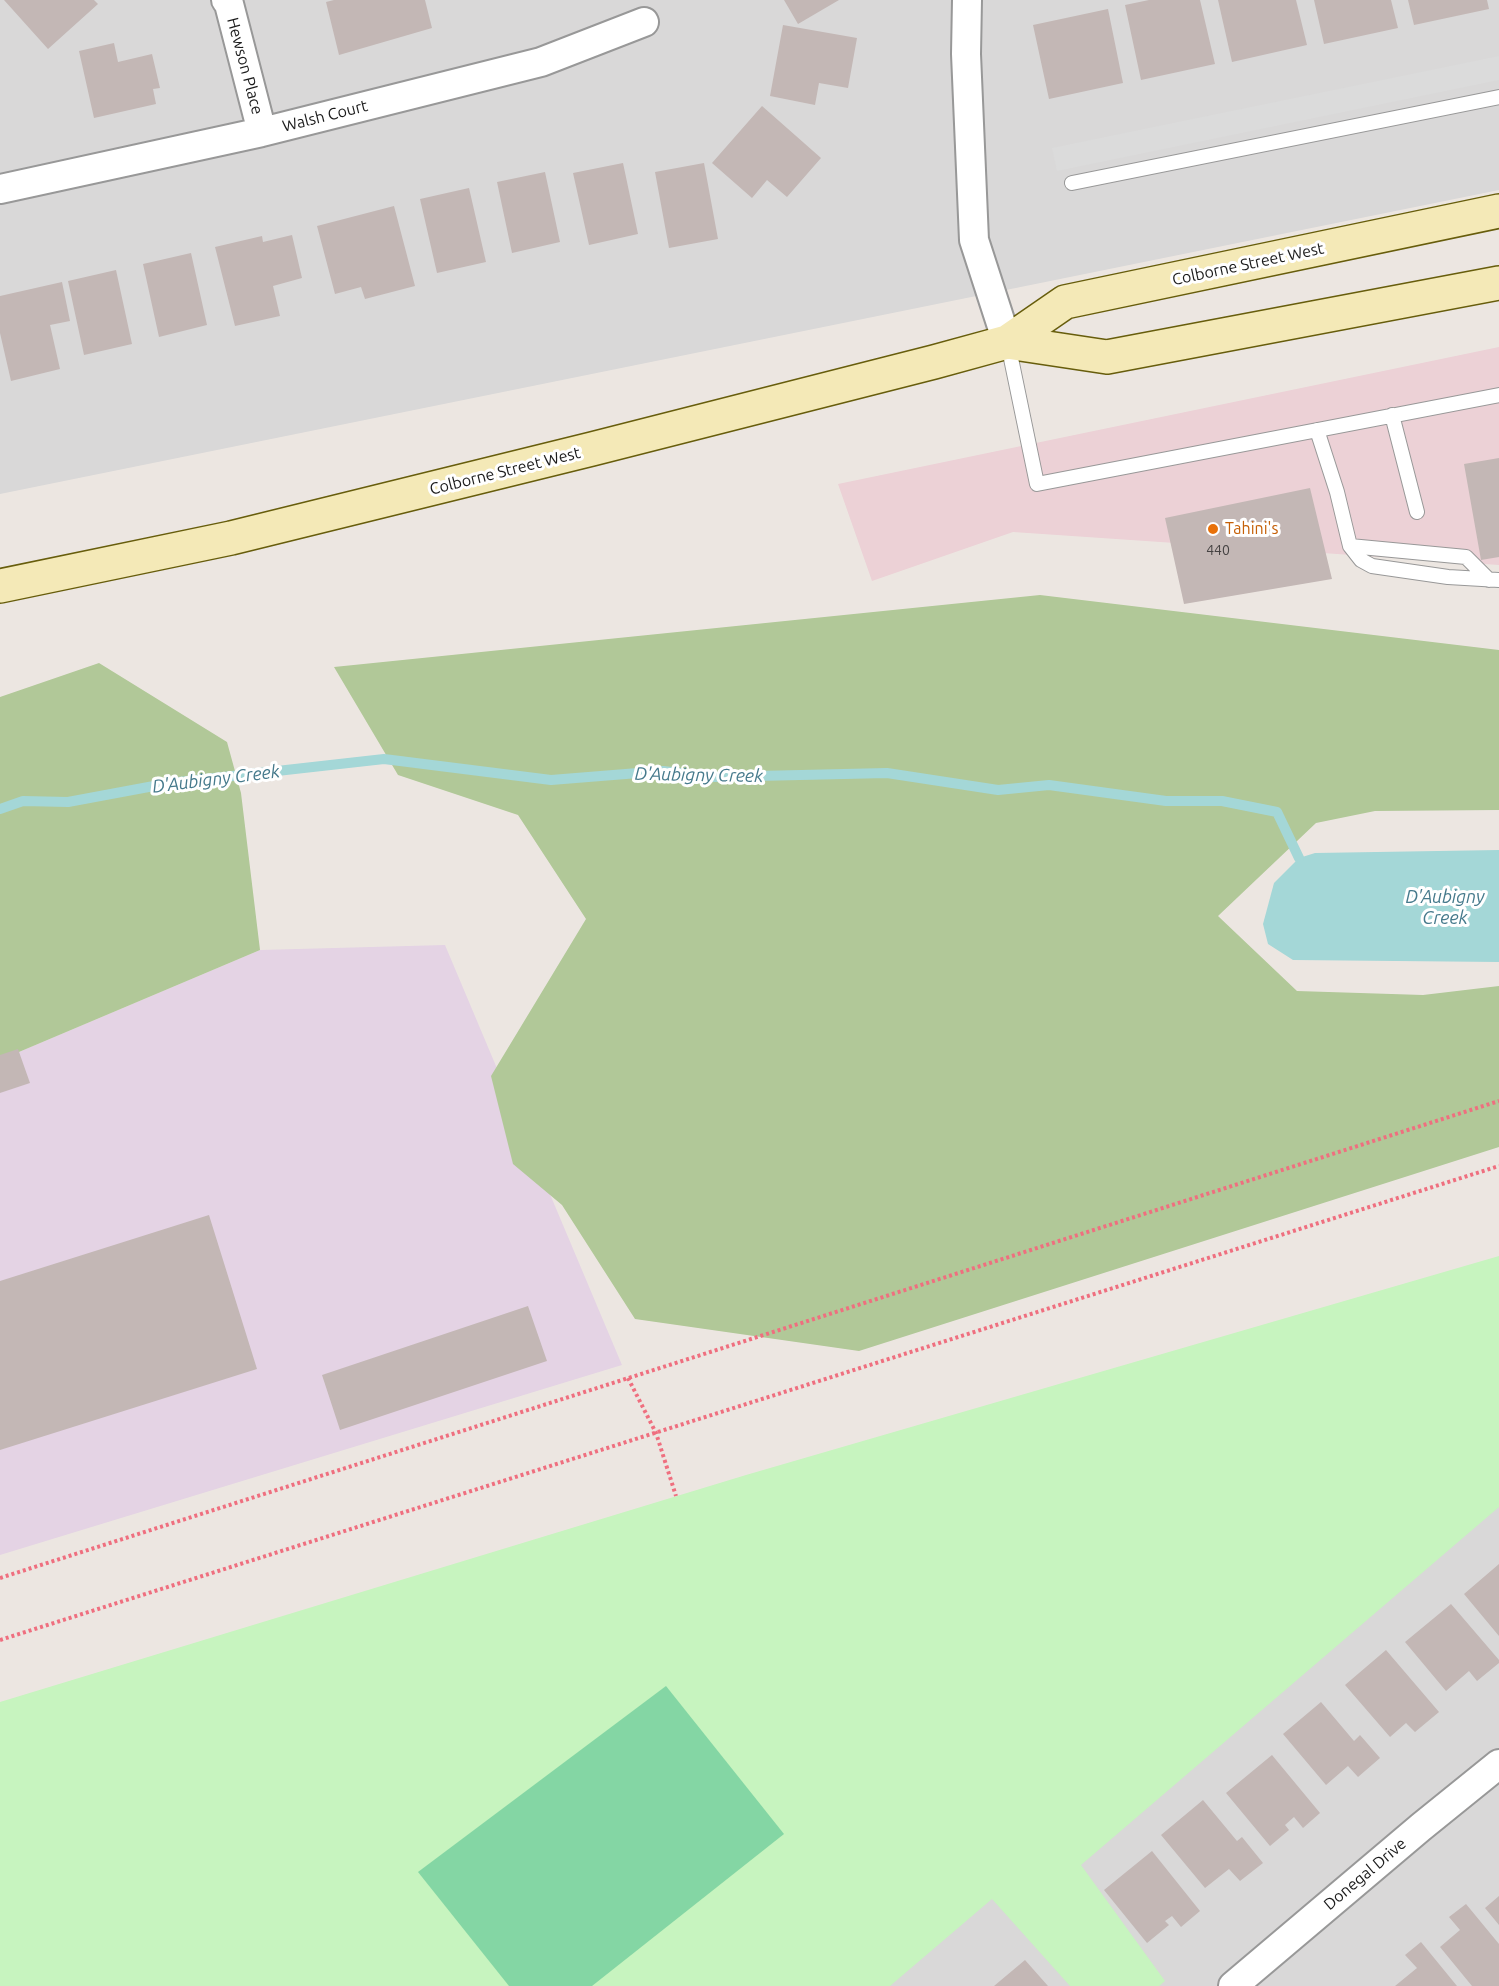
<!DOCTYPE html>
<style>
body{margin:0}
canvas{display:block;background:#ece6e1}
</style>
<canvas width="1499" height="1986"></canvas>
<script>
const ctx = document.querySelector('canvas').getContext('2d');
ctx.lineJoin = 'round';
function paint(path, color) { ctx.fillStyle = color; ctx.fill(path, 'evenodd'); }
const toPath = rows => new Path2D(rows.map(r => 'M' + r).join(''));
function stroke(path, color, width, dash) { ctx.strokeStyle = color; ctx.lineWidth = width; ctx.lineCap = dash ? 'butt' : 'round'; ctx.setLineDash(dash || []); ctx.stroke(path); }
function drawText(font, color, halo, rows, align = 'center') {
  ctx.font = font + ' Ubuntu,sans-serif'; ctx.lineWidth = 6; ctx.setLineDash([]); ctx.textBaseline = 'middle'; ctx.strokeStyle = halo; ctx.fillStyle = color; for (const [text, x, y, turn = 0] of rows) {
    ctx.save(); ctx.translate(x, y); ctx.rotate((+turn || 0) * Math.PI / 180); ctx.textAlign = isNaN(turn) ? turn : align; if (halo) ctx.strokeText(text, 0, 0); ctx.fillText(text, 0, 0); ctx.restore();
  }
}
paint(toPath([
 [0,0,1499,0,1499,190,0,494],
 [1499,1432,1499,1986,94,1986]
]), '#d9d8d8');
paint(toPath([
 [1499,347,1499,565,1013,532,872,581,838,484]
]), '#ecd1d6');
paint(toPath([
 [445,945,622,1365,0,1555,0,1060,260,950]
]), '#e4d3e4');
paint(toPath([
 [1040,595,1499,650,1499,810,1375,811,1316,823,1218,916,1297,991,1423,995,1499,986,1499,1147,859,1351,635,1319,562,1205,513,1164,491,1076,586,919,518,815,398,775,334,667],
 [99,663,227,742,241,793,260,950,0,1060,0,697]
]), '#b1c898');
paint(toPath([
 [1499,1256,1499,1507,1081,1865,1165,1981,1159,1986,1070,1986,992,1899,890,1986,0,1986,0,1702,746,1475]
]), '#c7f4bf');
paint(toPath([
 [666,1686,784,1834,592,1986,509,1986,418,1872]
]), '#84d6a4');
paint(toPath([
 [1499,56,1499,80,1057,171,1052,148]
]), '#dbdbdb');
paint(toPath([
 [1499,850,1499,962,1293,960,1268,944,1263,924,1274,883,1299,858,1315,853]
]), '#a4d7d7');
stroke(toPath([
 [0,809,23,801,68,802,170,783,384,759,551,780,663,771,714,777,887,773,998,790,1049,785,1166,801,1222,801,1277,812,1299,858]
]), '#a4d7d7', 10);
paint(toPath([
 [4,0,94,0,98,4,48,49],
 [334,0,425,0,432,28,339,55,326,2],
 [784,0,839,0,798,24],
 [1149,0,1200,0,1215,64,1141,80,1125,5],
 [1218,0,1296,0,1307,45,1232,62],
 [1314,0,1391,0,1398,28,1324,44],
 [1408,0,1487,0,1489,9,1414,25],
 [1108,9,1123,83,1049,99,1033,25],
 [783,25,857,38,848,88,819,83,815,105,770,96],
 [114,43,118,62,152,54,160,88,153,89,156,104,94,118,79,51],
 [762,106,821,158,787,197,767,180,752,198,712,163],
 [623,163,638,234,589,245,573,173],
 [704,163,718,239,669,248,655,172],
 [545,172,560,242,512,253,497,182],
 [469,188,486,262,437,273,420,199],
 [394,206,415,286,365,299,361,287,335,294,317,226],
 [292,235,302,278,273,286,280,316,235,326,215,247,262,236,263,242],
 [191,253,207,325,159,337,143,264],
 [116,270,132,344,84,355,68,281],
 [62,282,70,321,50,325,60,369,11,381,0,333,0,296],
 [1499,458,1499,557,1481,560,1464,464],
 [1310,488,1332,579,1184,604,1165,518],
 [18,1049,30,1083,0,1093,0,1055],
 [209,1215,257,1369,0,1450,0,1281],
 [528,1306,547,1361,340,1430,322,1375],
 [1499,1564,1499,1636,1464,1594],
 [1451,1604,1499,1660,1499,1663,1477,1681,1469,1671,1446,1691,1405,1642],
 [1386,1650,1439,1712,1415,1732,1406,1723,1390,1737,1345,1685],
 [1321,1702,1354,1741,1360,1735,1380,1758,1358,1777,1348,1766,1326,1785,1283,1734],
 [1272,1755,1320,1813,1303,1828,1294,1817,1285,1825,1289,1830,1270,1846,1226,1793],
 [1203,1800,1237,1841,1242,1837,1263,1863,1240,1881,1229,1869,1205,1888,1161,1835],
 [1152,1851,1200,1911,1181,1927,1172,1916,1165,1921,1169,1925,1147,1943,1104,1890],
 [1499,1896,1499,1925,1485,1908],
 [1466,1904,1499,1944,1499,1986,1472,1986,1440,1947,1460,1930,1449,1917],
 [1421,1942,1457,1986,1395,1986,1417,1968,1405,1955],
 [1025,1960,1048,1986,994,1986]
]), '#c3b7b5');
const lane = toPath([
 [1072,183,1499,97],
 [1008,344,1037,484,1499,395],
 [1392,415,1417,512],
 [1317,430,1337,492,1350,546,1361,560,1372,566,1448,577,1499,580],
 [1350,546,1466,557,1489,580]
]);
const street = toPath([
 [226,0,229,4,262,132],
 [967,0,966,54,974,240,1007,342],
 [0,189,262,132,541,62,644,22],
 [1233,1986,1421,1827,1499,1764]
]);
const secondary = toPath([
 [1007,342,1107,357,1499,283],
 [0,586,231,538,592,449,934,362,1007,342,1065,302,1499,211]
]);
stroke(lane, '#989898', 16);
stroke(street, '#989898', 32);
stroke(secondary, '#675d0c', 36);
stroke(toPath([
 [628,1378,656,1433,676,1496],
 [0,1578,1499,1101],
 [0,1640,1499,1166]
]), '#ef6f7f', 4, [3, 3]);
stroke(lane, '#fff', 14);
stroke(street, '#fff', 28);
stroke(secondary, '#f4e9b7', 33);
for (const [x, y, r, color] of [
 [1213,529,6,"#e8710a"]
]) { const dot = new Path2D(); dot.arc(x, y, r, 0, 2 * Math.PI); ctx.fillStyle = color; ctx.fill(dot); stroke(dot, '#fff', 2); }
drawText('14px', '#454242', null, [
 ["440",1218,550]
]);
drawText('16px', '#1b1b1b', '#fff', [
 ["Hewson Place",245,66,75],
 ["Walsh Court",325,116,-14],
 ["Colborne Street West",1248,264,-12],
 ["Colborne Street West",505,471,-14],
 ["Donegal Drive",1365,1874,-40]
]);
drawText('16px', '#c56008', '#fff', [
 ["Tahini's",1225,529]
], 'left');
drawText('italic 18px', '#467a8c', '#fff', [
 ["D'Aubigny Creek",699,775,1],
 ["D'Aubigny Creek",216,779,-7],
 ["D'Aubigny",1445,897],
 ["Creek",1445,918]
]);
</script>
